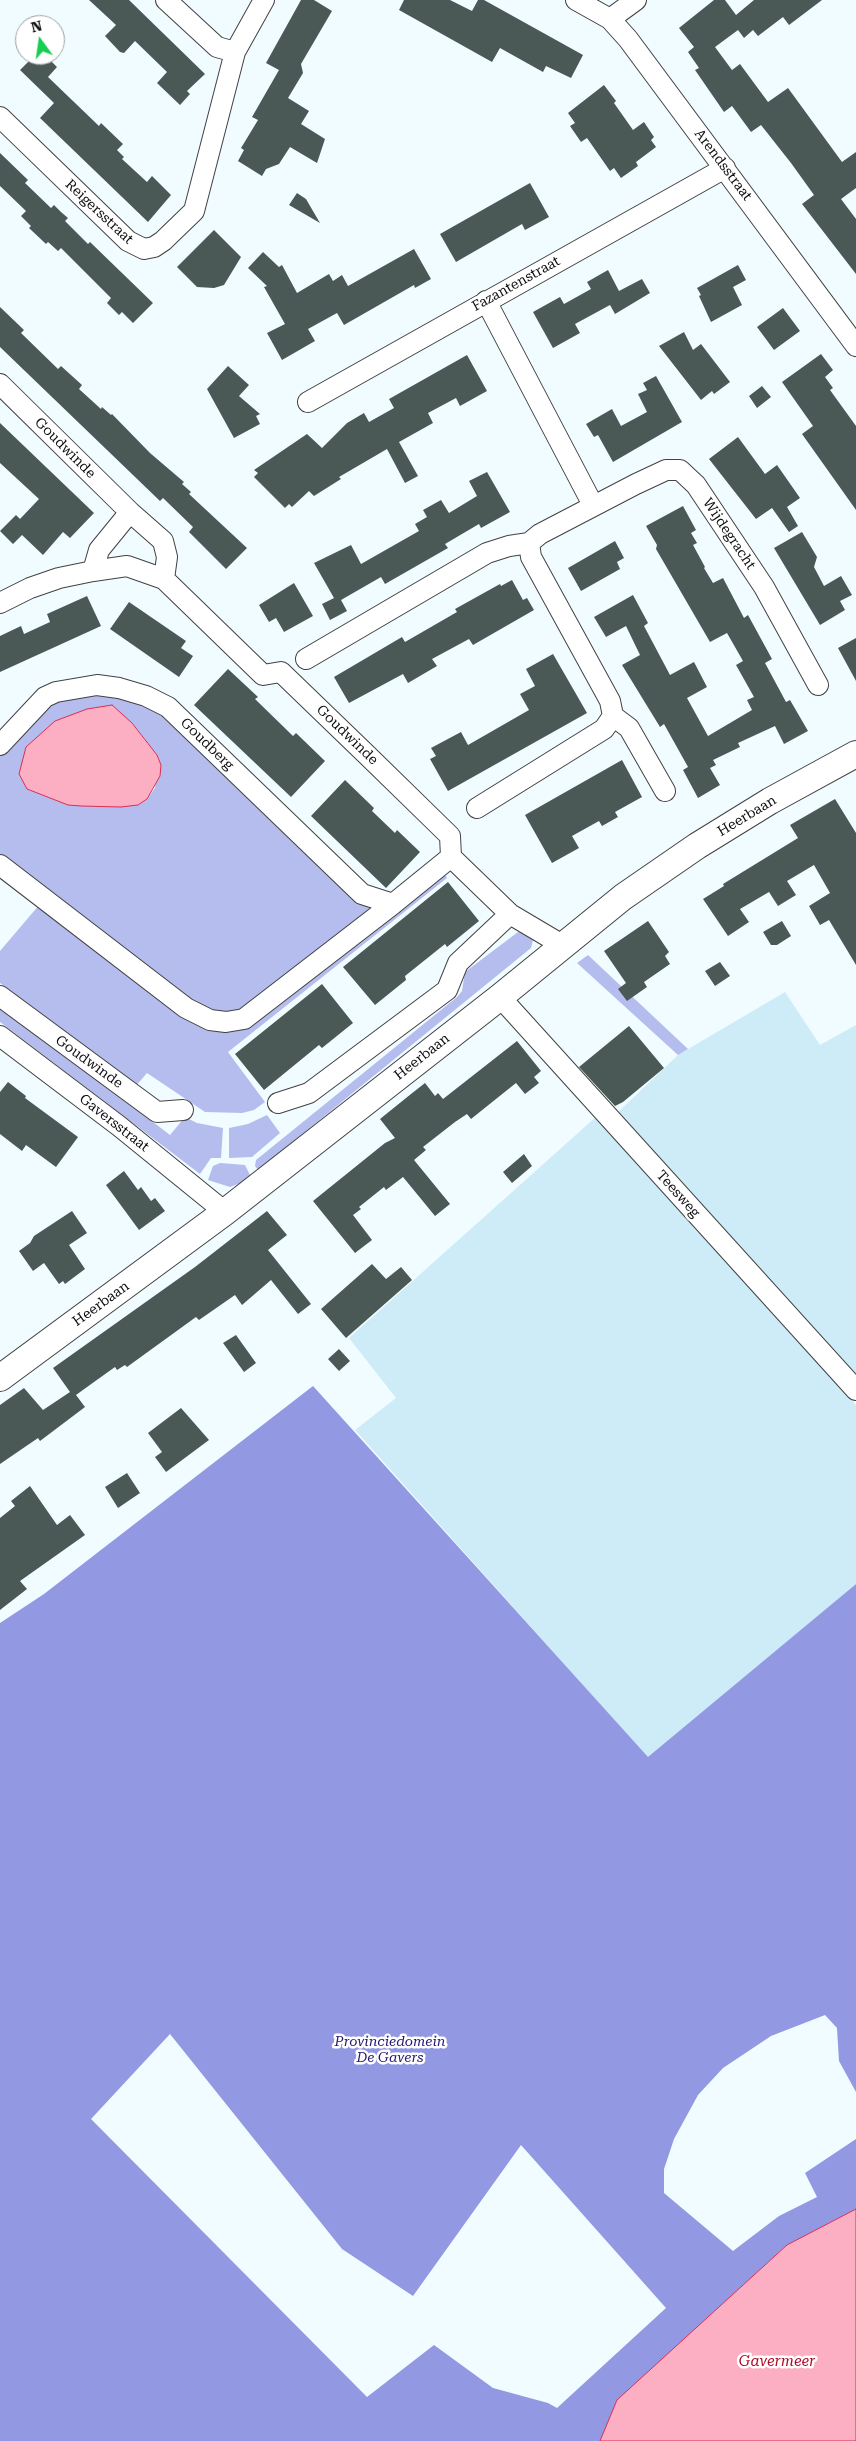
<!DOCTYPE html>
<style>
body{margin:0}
#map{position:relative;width:856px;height:2441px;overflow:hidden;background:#f0fcff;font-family:"Roboto Serif",serif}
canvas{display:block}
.north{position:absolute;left:15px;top:15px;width:50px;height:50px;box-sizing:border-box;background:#fff;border:1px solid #9f9f9f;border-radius:50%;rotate:346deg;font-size:14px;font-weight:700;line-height:20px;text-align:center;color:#0f0f0f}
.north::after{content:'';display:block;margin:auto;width:18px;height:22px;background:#17ce53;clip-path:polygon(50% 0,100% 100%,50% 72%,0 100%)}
</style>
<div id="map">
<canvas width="856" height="2441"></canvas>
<div class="north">N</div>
</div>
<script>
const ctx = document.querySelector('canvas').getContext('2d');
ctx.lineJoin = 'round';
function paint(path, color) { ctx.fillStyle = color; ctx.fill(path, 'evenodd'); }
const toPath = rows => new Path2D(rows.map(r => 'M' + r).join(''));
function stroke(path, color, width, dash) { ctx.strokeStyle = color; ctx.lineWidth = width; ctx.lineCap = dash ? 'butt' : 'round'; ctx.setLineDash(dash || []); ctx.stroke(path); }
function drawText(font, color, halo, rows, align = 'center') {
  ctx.font = font + ' "Roboto Serif",serif'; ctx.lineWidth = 5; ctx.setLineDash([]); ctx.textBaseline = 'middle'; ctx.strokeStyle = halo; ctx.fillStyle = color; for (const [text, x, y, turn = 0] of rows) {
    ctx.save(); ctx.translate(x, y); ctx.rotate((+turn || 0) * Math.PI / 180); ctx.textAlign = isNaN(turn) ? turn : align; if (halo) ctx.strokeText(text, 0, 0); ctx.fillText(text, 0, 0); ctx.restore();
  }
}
paint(toPath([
 [785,992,820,1045,856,1025,856,1381,615,1115,678,1055],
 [597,1116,856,1405,856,1584,648,1758,355,1430,396,1398,349,1338]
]), '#cdecf8');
paint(toPath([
 [107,691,118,693,164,715,376,908,234,1014,214,1016,192,1005,0,857,0,753,57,699],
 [132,723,157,755,155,788,147,799,138,805],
 [444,873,447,878,228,1052,265,1102,254,1110,242,1113,205,1112,147,1073,135,1087,0,983,0,951,40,904,224,1030],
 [518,932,530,934,533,940,531,948,258,1170,255,1166,256,1160,457,997,462,991,465,972],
 [588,955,688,1049,678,1055,577,963],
 [0,1005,170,1135,185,1117,197,1123,223,1128,221,1158,211,1158,200,1174,0,1022],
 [267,1115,280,1133,252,1157,229,1158,229,1128,248,1124],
 [220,1163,245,1165,252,1179,230,1187,208,1180,213,1166]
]), '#b5bdee');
paint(toPath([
 [313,1386,648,1757,856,1584,856,2092,839,2061,837,2028,825,2015,771,2036,723,2068,698,2095,674,2139,664,2169,664,2193,733,2251,779,2216,817,2197,805,2173,856,2139,856,2209,787,2245,618,2400,600,2441,0,2441,0,1623,44,1594],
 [170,2034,342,2249,413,2296,521,2145,666,2308,557,2408,548,2403,493,2388,434,2345,367,2397,91,2119]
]), '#9298e1');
const water = toPath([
 [112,705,132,723,157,755,161,765,160,776,147,799,138,805,121,807,81,806,68,805,27,789,19,774,26,747,55,721,87,709,112,705],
 [856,2209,856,2441,600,2441,617,2400,787,2245,856,2209]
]);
paint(water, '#fcafc2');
stroke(water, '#db2e55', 1);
paint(toPath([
 [89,0,129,0,205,74,187,91,190,94,180,105,157,83,167,72,135,41,124,53,120,52,105,36,116,25],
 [301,0,314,0,332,11,301,64,303,73,288,98,309,111,301,124,325,139,317,163,290,147,279,164,266,169,262,176,238,161,244,150,241,148,258,120,252,117,279,70,266,63],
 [404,0,450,0,472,11,478,0,484,0,583,55,571,78,546,66,543,72,500,48,492,62,399,10],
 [714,0,725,0,736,15,754,0,822,0,789,25,783,17,758,36,753,30,744,38,738,30,715,47,732,70,740,64,768,102,788,88,842,162,856,152,856,188,841,199,856,219,856,274,802,204,814,195,791,163,761,125,751,132,732,106,724,112,695,70,699,68,688,52,694,47,679,28],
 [35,55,45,55,57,67,48,77,99,126,101,123,123,144,117,150,124,157,122,159,147,182,152,176,171,195,148,222,40,118,54,103,20,70],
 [604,85,616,101,614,103,633,130,644,122,654,137,651,140,656,147,636,162,638,166,621,178,614,168,610,171,587,138,581,142,570,126,575,123,568,113],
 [0,153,28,180,25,183,51,208,54,205,61,212,68,218,65,221,88,244,90,242,153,303,133,323,122,312,119,315,107,303,111,298,61,248,58,251,48,242,46,244,29,228,31,226,21,216,26,211,0,186],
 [530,183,549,217,525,230,522,224,456,262,440,234],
 [297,193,306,199,320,223,289,205],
 [214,230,241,257,224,285,214,288,197,287,177,267],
 [414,249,431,279,415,288,414,285,344,325,337,313,308,329,315,341,282,360,267,333,285,324,264,287,267,286,248,268,263,252,279,267,282,265,297,293,329,274,333,281,342,275,348,286],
 [738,265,746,280,733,287,742,305,711,322,699,296,701,295,697,288],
 [608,270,619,291,642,279,650,293,615,314,610,305,575,324,580,333,553,348,533,312,560,297,564,304,591,289,587,282],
 [0,307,24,330,21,333,58,369,61,366,82,385,79,389,101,409,102,407,111,415,112,414,150,453,184,482,182,484,191,492,189,494,247,548,226,569,189,532,193,527,163,498,160,501,0,347],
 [783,308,800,331,774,350,757,327],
 [684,332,693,350,701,344,730,382,714,394,712,391,701,400,659,346],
 [821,354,833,370,825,377,833,388,830,390,856,426,856,510,802,434,813,426,782,382],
 [467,355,487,391,460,406,456,398,428,413,433,423,399,442,418,476,405,483,387,449,339,477,341,479,314,496,309,491,292,507,289,504,285,508,254,477,258,473,254,470,307,434,322,448,347,423,364,413,369,422,394,408,389,399],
 [228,366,249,385,239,396,260,414,256,416,260,424,234,438,207,389],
 [656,376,682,422,613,462,598,435,594,437,586,424,612,409,621,426,647,412,638,394,647,390,643,383],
 [762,386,771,397,757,408,749,396],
 [0,423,94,513,70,538,63,532,43,555,22,535,13,544,0,531,16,515,20,519,39,499,0,463],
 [738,437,765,474,777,465,800,498,787,507,798,526,789,532,772,508,756,519,709,459],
 [487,472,510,512,481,528,479,524,445,544,448,548,385,584,381,577,341,600,347,611,330,620,322,604,334,598,314,563,351,545,361,564,419,531,415,524,427,517,423,510,441,500,449,513,477,496,469,481],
 [683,506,696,530,691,533,697,543,693,545,705,567,704,568,713,583,723,578,744,618,748,615,772,659,765,663,786,702,790,700,808,731,784,744,775,726,738,743,740,747,713,760,716,765,710,768,720,785,698,798,683,770,688,767,664,724,660,727,622,665,640,655,626,626,606,637,594,617,633,595,648,623,644,626,670,675,694,662,707,687,687,698,708,736,752,710,747,700,754,697,736,665,743,661,727,633,710,642,656,549,657,545,646,526],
 [802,532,817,557,814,567,824,586,841,576,852,595,840,601,845,610,820,625,774,548],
 [615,541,624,558,617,562,620,569,581,591,568,568],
 [512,580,523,600,527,598,534,610,473,645,469,639,432,659,437,666,408,683,403,674,349,703,334,677,402,637,405,642,457,612,455,609,500,584,501,586],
 [294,583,313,616,284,632,276,618,269,622,259,605],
 [87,596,101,626,0,672,0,636,21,626,24,634,50,622,47,614],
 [129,602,186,641,181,648,193,656,179,677,110,629],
 [856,638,856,681,838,648],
 [553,654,587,713,448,791,430,759,436,756,431,748,461,732,468,745,529,710,520,694,535,686,526,669],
 [228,669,258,697,255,699,293,736,296,733,325,761,291,797,194,705],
 [622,760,642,797,615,812,618,817,602,826,599,821,572,836,579,848,552,863,525,815],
 [345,780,374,808,372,811,395,833,397,830,420,852,386,888,311,816],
 [835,799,856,833,856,965,829,920,820,925,809,906,830,893,814,865,787,881,796,895,778,906,769,892,740,909,749,922,728,936,703,899,724,886,723,884,798,838,790,825],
 [448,882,479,921,447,947,445,944,405,976,406,980,375,1005,343,967],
 [648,921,669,952,665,956,670,964,644,982,647,987,627,1001,618,989,626,983,604,951],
 [782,921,791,936,777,945,771,945,763,932],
 [720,962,730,976,715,986,705,971],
 [322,984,353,1023,322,1048,319,1045,264,1090,235,1054],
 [629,1026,664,1068,623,1102,615,1106,579,1067],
 [517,1041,541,1071,534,1077,539,1083,525,1094,516,1083,471,1119,467,1114,455,1122,423,1147,426,1150,414,1160,450,1204,435,1216,403,1177,386,1190,384,1187,359,1207,361,1209,353,1215,372,1240,355,1253,313,1201,385,1143,395,1138,380,1119,411,1094,425,1083,435,1096,438,1093,443,1099],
 [8,1082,26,1096,25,1098,78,1137,56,1167,26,1145,22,1151,0,1134,0,1092],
 [524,1154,532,1166,512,1183,503,1172],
 [124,1171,138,1190,141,1187,151,1201,155,1198,165,1211,139,1230,106,1185],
 [72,1211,87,1233,69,1245,85,1269,65,1284,63,1281,59,1284,44,1263,33,1271,19,1251,30,1243,34,1236],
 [267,1211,287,1235,268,1250,311,1304,298,1314,271,1280,242,1305,235,1295,199,1320,196,1317,127,1367,125,1365,117,1370,115,1367,94,1382,76,1395,85,1407,40,1441,38,1438,0,1464,0,1405,24,1388,43,1410,70,1392,53,1368,195,1267],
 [372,1264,386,1279,401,1267,412,1280,346,1338,321,1309],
 [236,1335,256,1363,244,1372,223,1343],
 [339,1349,350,1361,339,1371,328,1359],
 [181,1408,209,1440,166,1472,155,1457,162,1452,148,1433],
 [127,1473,140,1493,118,1508,105,1487],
 [30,1486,57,1525,70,1515,85,1535,20,1581,27,1589,0,1610,0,1518,15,1506,11,1501]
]), '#4a5955');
const minor = toPath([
 [166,0,217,47,235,52],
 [576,0,610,19,628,39,856,346],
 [610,19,636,0],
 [0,117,128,241,144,249,154,247,163,241,194,211,235,52,264,0],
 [486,301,593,505],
 [0,384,130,512,163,541,167,557,164,579],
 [308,402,725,168],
 [93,571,99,550,130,512],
 [0,603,30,588,59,578,93,571,127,566,164,579,263,675,281,672,367,755,450,836,451,857,510,914,564,946],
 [306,659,487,553,509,546,529,543,540,534,636,484,666,470,680,470,696,485,764,587,818,685],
 [613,716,629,728,665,791],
 [0,745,45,697,56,692,97,685,119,688,146,696,168,707,362,894,393,904],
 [477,808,604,729,613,716,610,701,531,557,529,543],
 [0,865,186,1008,210,1020,226,1022,244,1019,393,904,451,857],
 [0,996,157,1112,183,1110],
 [500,997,856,1390],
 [0,1036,119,1126,225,1212],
 [278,1103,309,1093,447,990,458,963,510,914]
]);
const tertiary = toPath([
 [0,1378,225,1212,500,997,623,897,697,846,770,801,856,754]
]);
stroke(minor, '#424242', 22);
stroke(tertiary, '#424242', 28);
stroke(minor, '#fff', 20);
stroke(tertiary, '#fff', 26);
drawText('14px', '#0f0f0f', '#fff', [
 ["Arendsstraat",723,165,53],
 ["Reigersstraat",99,212,43],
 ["Fazantenstraat",516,284,-29],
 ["Goudwinde",65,448,45],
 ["Wijdegracht",729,534,56],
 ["Goudwinde",347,735,44],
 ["Goudberg",207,744,44],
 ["Heerbaan",747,816,-31],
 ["Heerbaan",422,1057,-38],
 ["Goudwinde",89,1062,36],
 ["Gaversstraat",114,1123,38],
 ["Teesweg",678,1194,48],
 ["Heerbaan",101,1304,-36]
]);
drawText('italic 14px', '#26176e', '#fff', [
 ["Provinciedomein",390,2042],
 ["De Gavers",390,2058]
]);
drawText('italic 15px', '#ae0a29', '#fff', [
 ["Gavermeer",777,2362]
]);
</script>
